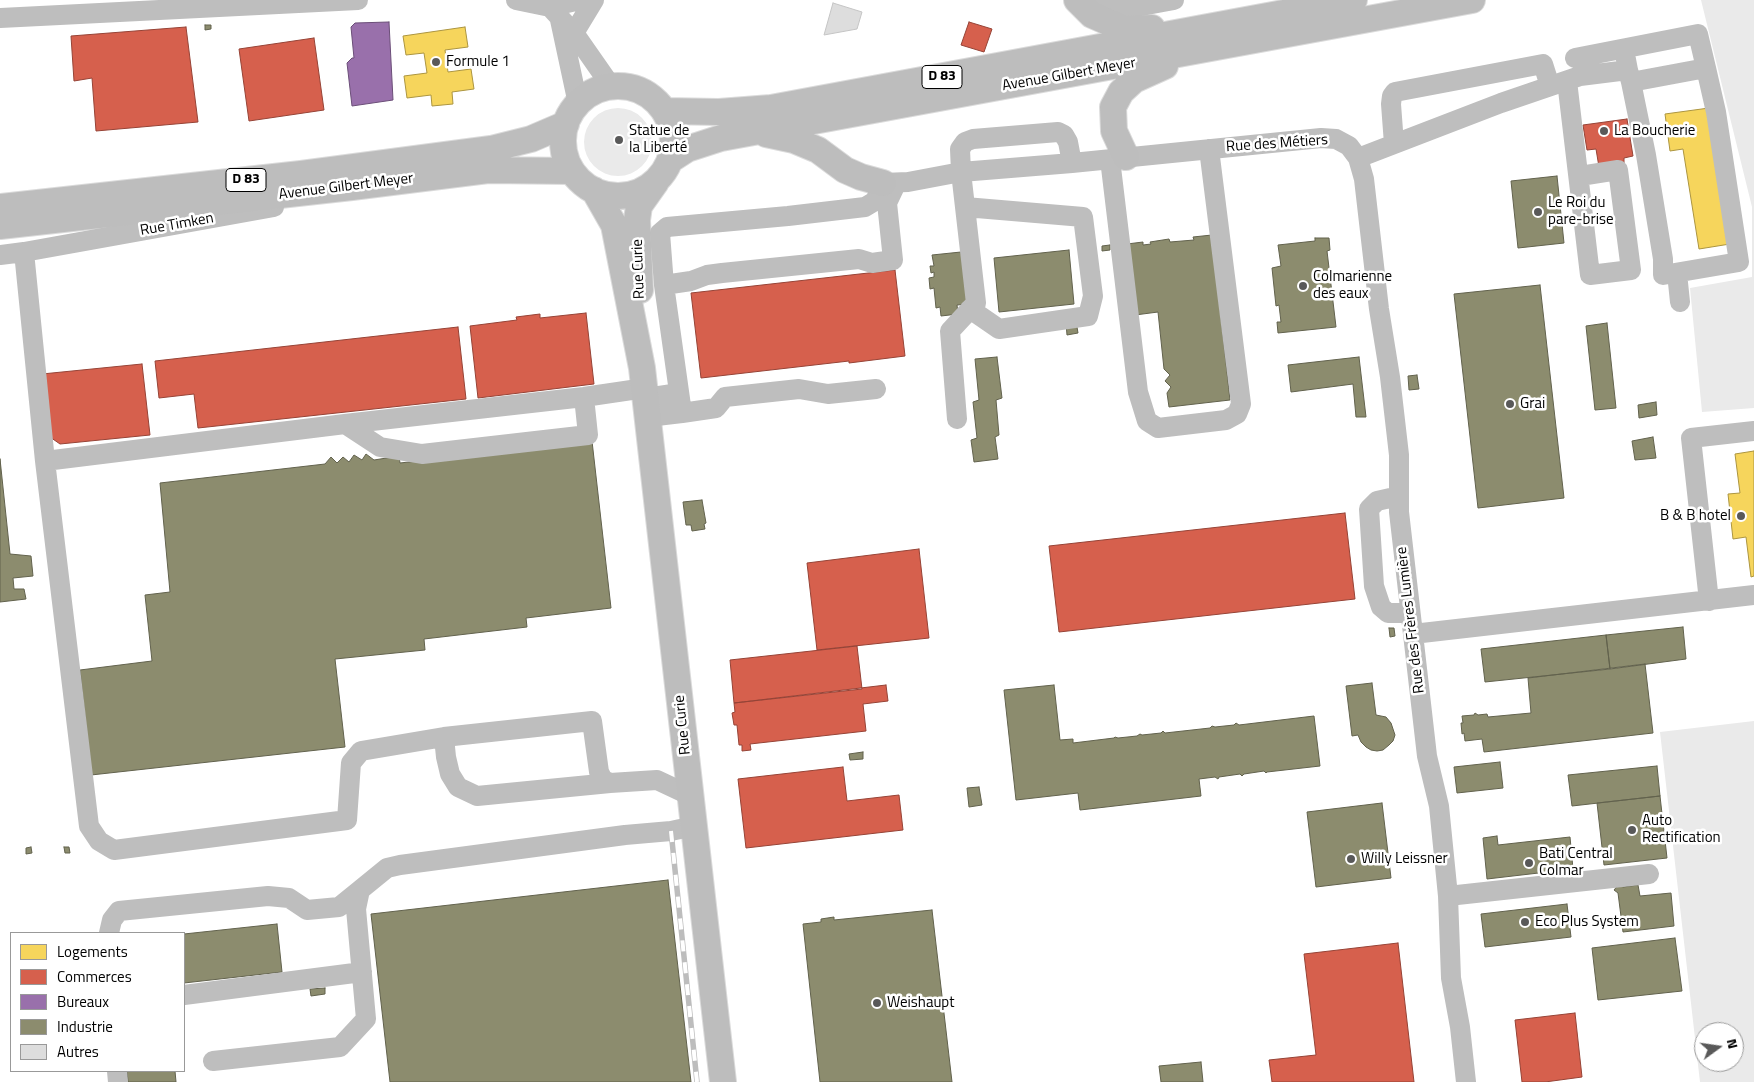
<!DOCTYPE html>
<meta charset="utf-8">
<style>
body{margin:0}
#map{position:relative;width:1754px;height:1082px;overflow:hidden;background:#fff;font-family:"Titillium Web",sans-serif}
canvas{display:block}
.legend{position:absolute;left:10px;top:932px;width:175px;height:140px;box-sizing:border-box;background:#fff;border:1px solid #999;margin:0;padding:6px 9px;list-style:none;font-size:15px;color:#000}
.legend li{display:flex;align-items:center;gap:10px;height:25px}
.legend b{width:25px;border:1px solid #999}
.north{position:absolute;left:1694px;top:1022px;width:50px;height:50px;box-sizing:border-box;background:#fff;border:1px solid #999;border-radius:50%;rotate:76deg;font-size:14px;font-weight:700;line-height:20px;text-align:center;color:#000}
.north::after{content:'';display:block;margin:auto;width:18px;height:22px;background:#595959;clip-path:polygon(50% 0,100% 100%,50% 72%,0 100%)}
</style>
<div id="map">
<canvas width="1754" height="1082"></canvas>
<ul class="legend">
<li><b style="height:14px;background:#f6d55c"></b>Logements</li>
<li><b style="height:14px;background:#d6604d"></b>Commerces</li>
<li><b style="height:14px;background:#9970ab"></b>Bureaux</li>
<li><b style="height:14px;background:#8c8c6e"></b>Industrie</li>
<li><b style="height:14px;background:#ddd"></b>Autres</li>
</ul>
<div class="north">N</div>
</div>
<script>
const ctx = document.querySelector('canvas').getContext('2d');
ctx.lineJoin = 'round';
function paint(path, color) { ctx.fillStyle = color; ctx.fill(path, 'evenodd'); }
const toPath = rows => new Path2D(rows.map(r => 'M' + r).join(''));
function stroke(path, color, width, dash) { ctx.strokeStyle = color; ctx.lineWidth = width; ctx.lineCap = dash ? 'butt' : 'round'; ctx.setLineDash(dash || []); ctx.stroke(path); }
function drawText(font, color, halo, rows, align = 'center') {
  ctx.font = font + ' "Titillium Web",sans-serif'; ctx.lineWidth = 5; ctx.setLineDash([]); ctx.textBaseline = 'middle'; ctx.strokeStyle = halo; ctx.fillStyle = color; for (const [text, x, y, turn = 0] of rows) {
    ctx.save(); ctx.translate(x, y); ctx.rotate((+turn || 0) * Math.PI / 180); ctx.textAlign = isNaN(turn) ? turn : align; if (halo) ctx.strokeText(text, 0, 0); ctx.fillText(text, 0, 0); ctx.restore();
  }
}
paint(toPath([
 [1701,0,1754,0,1754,408,1702,412,1690,288,1752,277,1752,207],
 '584 142a34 34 0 1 1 68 0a34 34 0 1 1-68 0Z',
 [1754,721,1754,1082,1700,1082,1660,732],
 [1704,1032,1734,1032,1734,1062,1704,1062]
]), '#eaeaea');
const homes = toPath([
 [465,27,468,47,445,50,448,72,471,69,474,89,452,92,453,104,432,106,431,95,407,98,404,76,427,73,424,53,406,55,403,36,465,27],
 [1709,108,1730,244,1699,249,1683,149,1670,151,1665,114,1709,108],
 [1754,451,1754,576,1751,577,1746,537,1733,539,1728,494,1740,493,1735,454,1754,451]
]);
paint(homes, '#f6d55c');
stroke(homes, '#ac9540', 1);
const shops = toPath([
 [969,22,992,29,984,52,961,45,969,22],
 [186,27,198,122,96,131,92,78,74,81,71,36,186,27],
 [314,38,324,110,249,121,239,49,314,38],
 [1627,119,1633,156,1624,158,1624,163,1599,167,1596,149,1587,150,1583,125,1627,119],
 [895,270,905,356,849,363,849,361,701,378,691,293,895,270],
 [586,313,594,384,478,398,470,326,517,320,516,317,540,314,540,318,586,313],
 [458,327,466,399,198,428,194,394,159,398,155,361,458,327],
 [142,364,150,435,60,444,50,437,42,374,142,364],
 [1345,513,1355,599,1059,632,1049,546,1345,513],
 [919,549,929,638,817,650,807,563,919,549],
 [857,646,862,689,734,703,730,660,857,646],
 [886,685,888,701,863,704,866,731,750,744,751,750,742,751,742,745,739,745,737,725,734,725,732,713,735,712,734,703,886,685],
 [843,767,847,801,899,795,903,830,746,848,738,779,843,767],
 [1398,943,1414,1082,1272,1082,1269,1060,1316,1055,1304,954,1398,943],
 [1575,1013,1582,1077,1545,1082,1522,1082,1515,1020,1575,1013]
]);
paint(shops, '#d6604d');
stroke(shops, '#964336', 1);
const offices = toPath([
 [389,22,393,100,352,106,347,63,352,58,354,58,351,27,355,23,389,22]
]);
paint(offices, '#9970ab');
stroke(offices, '#6b4e78', 1);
const industry = toPath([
 [205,25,211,25,211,29,205,30,205,25],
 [1557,176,1564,243,1518,248,1511,181,1557,176],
 [1212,235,1230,400,1169,407,1167,393,1171,387,1165,381,1170,375,1164,369,1158,312,1135,315,1127,244,1143,242,1143,245,1151,244,1150,242,1169,239,1170,242,1194,240,1193,237,1212,235],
 [1315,238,1329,238,1330,250,1327,251,1336,327,1278,333,1277,322,1281,322,1279,305,1276,306,1272,268,1281,266,1278,245,1315,241,1315,238],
 [1110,245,1110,250,1102,251,1102,246,1110,245],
 [1069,250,1074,304,999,312,994,258,1069,250],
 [961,252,969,304,957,305,958,314,941,316,940,307,936,308,934,288,930,289,929,278,934,277,934,272,931,273,930,266,934,266,932,255,961,252],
 [1540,285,1564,498,1478,508,1454,294,1540,285],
 [1076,321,1078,333,1067,335,1066,323,1076,321],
 [1607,323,1616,408,1595,410,1586,326,1607,323],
 [997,357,1002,398,996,400,999,435,995,437,998,459,974,462,971,440,977,438,973,402,979,400,975,359,997,357],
 [1359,357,1366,417,1356,417,1353,384,1291,392,1288,365,1359,357],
 [1417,375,1419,389,1409,390,1408,376,1417,375],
 [1656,402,1657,415,1639,418,1638,405,1656,402],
 [1653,437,1656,458,1635,460,1632,441,1653,437],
 [592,441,611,608,526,618,527,627,424,639,425,650,335,659,345,747,91,775,80,670,152,661,145,595,170,592,160,483,325,464,331,457,337,463,343,457,349,462,354,455,362,460,366,454,374,460,399,456,400,463,592,441],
 [0,459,10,554,31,556,33,576,13,578,14,589,24,589,26,599,0,602,0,459],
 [702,500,706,523,704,524,705,529,692,531,691,525,686,525,683,502,702,500],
 [1683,627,1686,659,1610,669,1606,635,1683,627],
 [1389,628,1394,628,1395,636,1390,637,1389,628],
 [1606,635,1610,669,1485,682,1481,649,1606,635],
 [1645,664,1653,733,1484,752,1482,739,1465,741,1464,733,1462,734,1461,723,1463,723,1462,716,1474,715,1475,713,1478,715,1487,714,1488,717,1531,713,1528,678,1645,664],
 [1372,683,1376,715,1386,717,1391,723,1395,735,1393,741,1389,745,1383,750,1377,751,1371,750,1366,747,1361,742,1358,735,1352,736,1346,686,1372,683],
 [1054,685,1060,740,1073,739,1073,743,1114,738,1115,737,1118,738,1137,736,1140,734,1142,735,1161,733,1163,731,1165,733,1210,728,1212,726,1215,727,1234,725,1236,723,1239,725,1314,716,1320,766,1267,772,1266,773,1264,771,1244,774,1242,776,1240,774,1219,777,1218,779,1215,777,1199,779,1201,796,1080,810,1078,793,1016,800,1004,690,1054,685],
 [863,752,863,759,850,760,849,754,863,752],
 [1500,762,1503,788,1457,793,1454,767,1500,762],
 [1657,766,1660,796,1572,806,1568,775,1657,766],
 [979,787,982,805,969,807,967,788,979,787],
 [1660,796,1667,858,1604,865,1597,803,1660,796],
 [1382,803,1391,878,1316,887,1307,812,1382,803],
 [1497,836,1498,845,1570,837,1573,869,1487,879,1483,838,1497,836],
 [31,847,32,853,26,854,26,848,31,847],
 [64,847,69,847,70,853,65,853,64,847],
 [668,880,691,1082,390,1082,371,914,668,880],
 [1619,884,1623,887,1638,885,1640,896,1671,893,1674,926,1623,932,1618,893,1614,890,1619,884],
 [1567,904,1571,937,1485,947,1481,914,1567,904],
 [932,910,952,1082,820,1082,803,924,821,922,821,919,834,917,834,920,932,910],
 [277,924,282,972,184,983,184,934,277,924],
 [1675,938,1682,991,1598,1000,1592,948,1675,938],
 [325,988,325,994,311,996,310,989,325,988],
 [1201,1062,1203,1082,1161,1082,1159,1066,1201,1062],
 [127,1071,175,1071,176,1082,128,1082,127,1071]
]);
paint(industry, '#8c8c6e');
stroke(industry, '#62624d', 1);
const building = toPath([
 [833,3,862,12,857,29,824,35,833,3]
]);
paint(building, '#ddd');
stroke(building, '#c5c5c5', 1);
const major = toPath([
 [1077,0,1092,15,1124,29,1152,28],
 '563 141a55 55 0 1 1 110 0a55 55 0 1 1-110 0Z',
 [664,111,719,112,771,108,1354,0],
 [766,134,794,140,818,150,845,170,861,177,883,183],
 [1126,157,1114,131,1113,107,1121,92,1134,80,1165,66],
 [670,160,687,149,721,138,1472,0],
 [594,190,614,225,642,368,723,1082],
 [0,207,301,174,491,149,531,139,566,124],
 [0,226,352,187,488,170,572,171],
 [640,290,637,220,639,206,656,182]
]);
stroke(major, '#dbdbdb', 28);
stroke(toPath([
 [516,0,550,7,574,33,611,86],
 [1103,0,1125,9,1174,0],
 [550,7,580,0],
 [0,18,358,0],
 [560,20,578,104],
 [574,33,594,0],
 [1575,58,1698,34,1706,68],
 [1628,70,1631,82,1646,155,1663,259,1663,275,1739,262,1716,112,1706,68,1631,82],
 [1567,81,1590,275,1631,270,1618,170,1580,176],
 [1394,144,1391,104,1392,96,1395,92,1543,64,1550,86],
 [1358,158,1501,103,1580,76,1628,70,1624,49],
 [1110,159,1138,392,1147,421,1158,428,1226,420,1237,414,1241,404,1209,149],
 [965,207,1083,217,1093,296,1088,316,999,329,970,309],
 [24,252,45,461,89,826,99,841,114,850,347,820,351,763,361,751,444,737,592,721,599,772,603,780,610,783,657,780,691,796],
 [0,255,24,252,274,207],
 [1677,273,1680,302],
 [664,285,660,233,667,227,788,216,865,207,875,201,883,183,908,182,961,172,1072,163,1321,138,1336,139,1349,146,1358,158,1364,179,1379,309,1390,377,1399,455,1399,512,1427,756,1439,806,1448,896,1451,978,1460,1027,1466,1082],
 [646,398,679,393],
 [682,413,716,408,725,397,799,389,828,394,876,389],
 [648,417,682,413,664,285,691,281,707,275,722,273,859,259,872,263,893,260,887,203,896,184],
 [957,419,950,331,976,303,961,172,960,149,965,142,973,139,1058,132,1064,135,1068,142,1072,163],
 [345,424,380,447,422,454,588,435,584,397],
 [45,461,345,424,584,397,645,388],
 [1399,496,1377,501,1369,509,1374,586,1381,607,1388,613,1410,613],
 [1709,601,1691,438,1754,431],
 [1413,634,1754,595],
 [444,737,446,757,450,774,458,787,477,796,610,783],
 [1448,896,1649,874],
 [109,933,112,920,119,911,268,896,289,898,307,910,339,907,360,890],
 [184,995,362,972],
 [213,1061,340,1047,366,1019,356,909,360,890,387,868,400,865,625,835,671,831,694,826],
 [117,1071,118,1082]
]), '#bebebe', 20);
stroke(major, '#bdbdbd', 26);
const rail = toPath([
 [671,831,697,1082]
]);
stroke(rail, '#bdbdbd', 5.5);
stroke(rail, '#fff', 4, [11]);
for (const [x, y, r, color] of [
 [436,62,5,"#595959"],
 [1604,131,5,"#595959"],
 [619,140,5,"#595959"],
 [1538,212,5,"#595959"],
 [1303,286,5,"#595959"],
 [1510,404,5,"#595959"],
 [1741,516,5,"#595959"],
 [1632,830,5,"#595959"],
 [1351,859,5,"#595959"],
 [1529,863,5,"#595959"],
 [1525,922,5,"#595959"],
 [877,1003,5,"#595959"]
]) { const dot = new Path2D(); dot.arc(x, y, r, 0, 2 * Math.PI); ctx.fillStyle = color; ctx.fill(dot); stroke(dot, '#fff', 2); }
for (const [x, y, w] of [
 [942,77,40],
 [246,180,40]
]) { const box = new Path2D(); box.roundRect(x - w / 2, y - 11.5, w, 23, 4); ctx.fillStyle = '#fff'; ctx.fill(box); stroke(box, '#000', 1); }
drawText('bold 14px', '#000', null, [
 ["D 83",942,77],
 ["D 83",246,180]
]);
drawText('15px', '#000', '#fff', [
 ["Formule 1",446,62],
 ["Statue de",629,131],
 ["la Liberté",629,148],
 ["La Boucherie",1614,131],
 ["Le Roi du",1548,203],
 ["pare-brise",1548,220],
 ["Colmarienne",1313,277],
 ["des eaux",1313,294],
 ["Grai",1520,404],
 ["B & B hotel",1731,516,"right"],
 ["Auto",1642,821],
 ["Rectification",1642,838],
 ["Bati Central",1539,854],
 ["Colmar",1539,871],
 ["Willy Leissner",1361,859],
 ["Eco Plus System",1535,922],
 ["Weishaupt",887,1003]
], 'left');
drawText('15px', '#000', '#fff', [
 ["Avenue Gilbert Meyer",1069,75,-10],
 ["Rue des Métiers",1277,144,-4],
 ["Avenue Gilbert Meyer",346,187,-7],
 ["Rue Timken",177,225,-10],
 ["Rue Curie",639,269,-92],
 ["Rue des Frères Lumière",1411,620,-97],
 ["Rue Curie",683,725,-96]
]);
</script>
